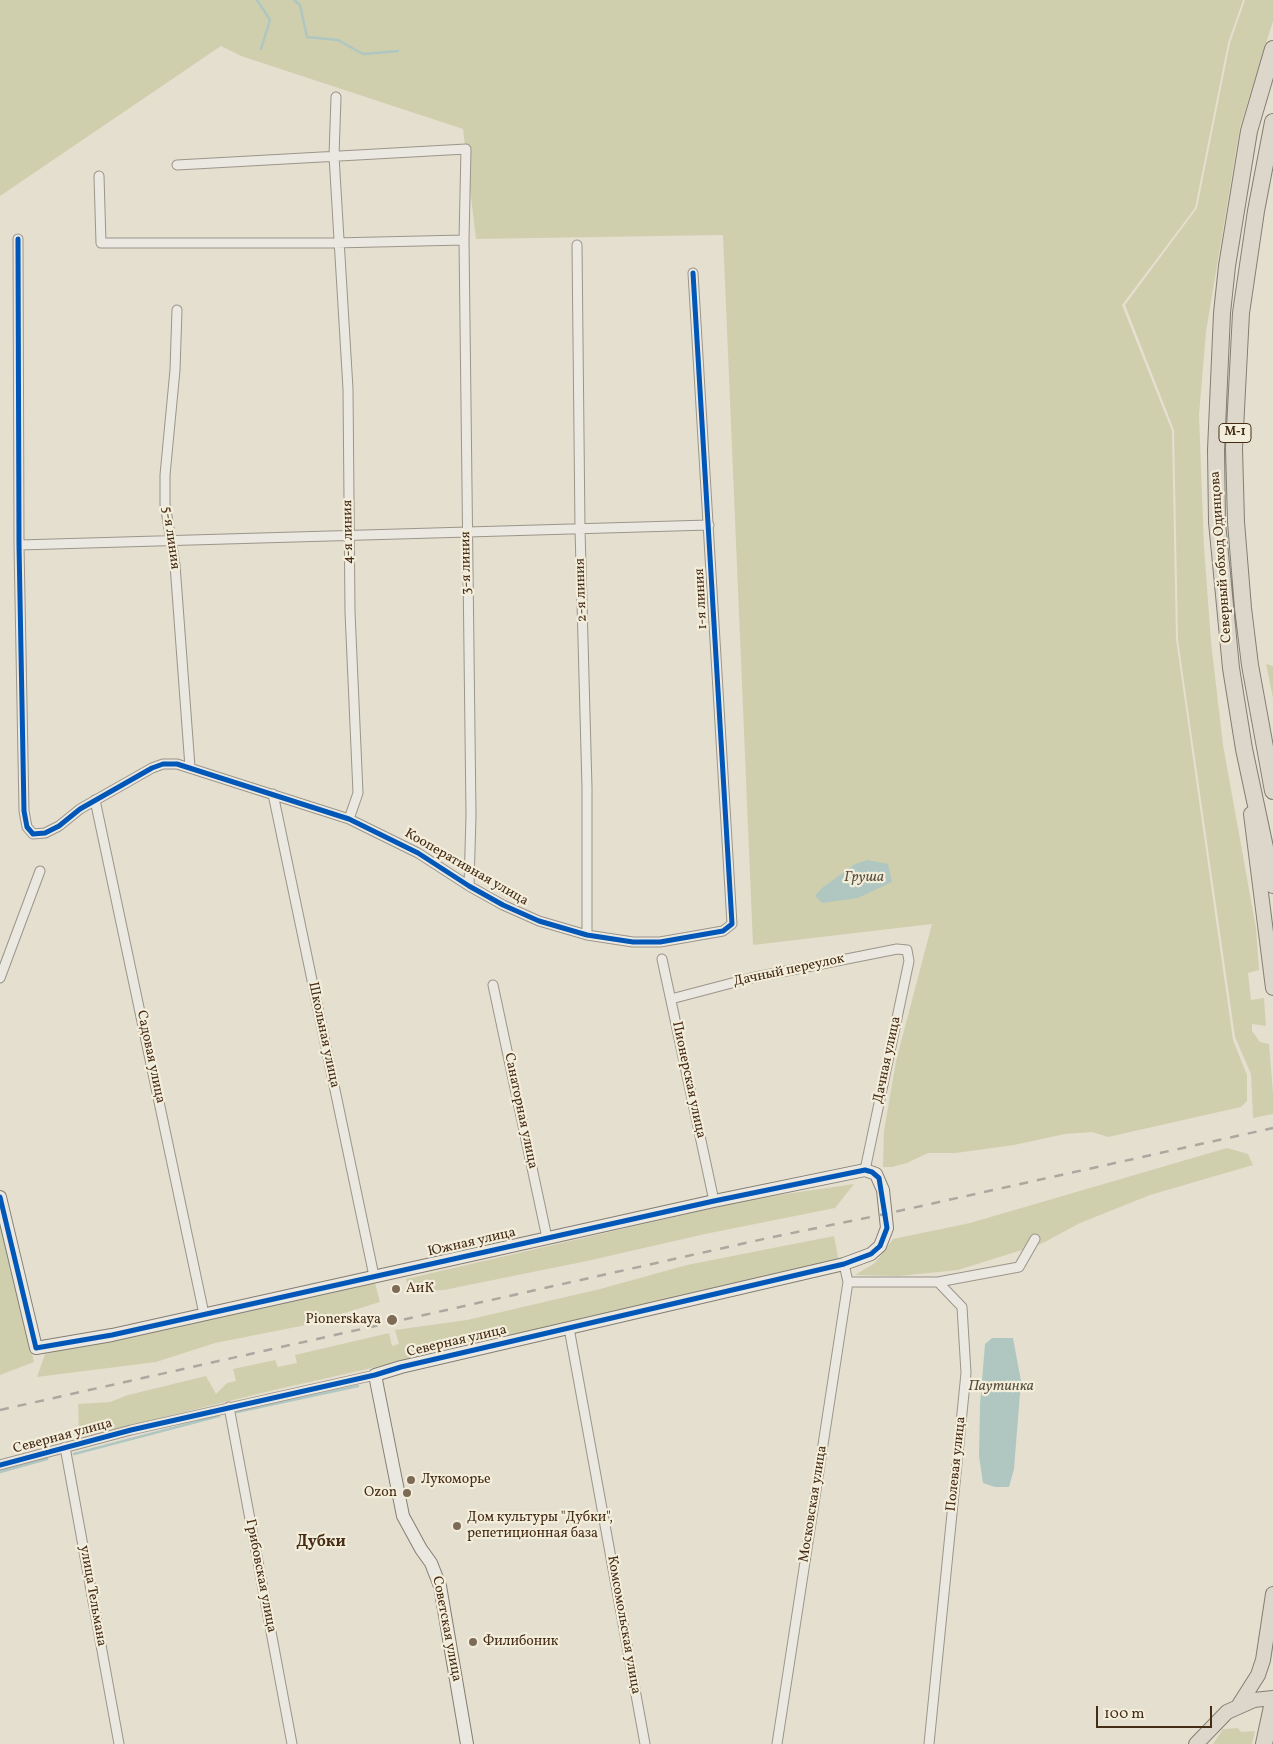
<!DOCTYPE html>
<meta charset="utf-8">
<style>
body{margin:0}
#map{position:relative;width:1273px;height:1744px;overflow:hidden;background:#e5dfd0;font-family:Vollkorn,serif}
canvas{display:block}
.scale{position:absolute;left:1096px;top:1706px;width:116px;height:22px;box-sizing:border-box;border:2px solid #452c15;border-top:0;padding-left:6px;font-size:15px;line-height:18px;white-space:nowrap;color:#452c15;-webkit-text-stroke:4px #f3eddb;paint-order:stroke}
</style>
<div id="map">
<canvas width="1273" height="1744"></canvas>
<div class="scale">100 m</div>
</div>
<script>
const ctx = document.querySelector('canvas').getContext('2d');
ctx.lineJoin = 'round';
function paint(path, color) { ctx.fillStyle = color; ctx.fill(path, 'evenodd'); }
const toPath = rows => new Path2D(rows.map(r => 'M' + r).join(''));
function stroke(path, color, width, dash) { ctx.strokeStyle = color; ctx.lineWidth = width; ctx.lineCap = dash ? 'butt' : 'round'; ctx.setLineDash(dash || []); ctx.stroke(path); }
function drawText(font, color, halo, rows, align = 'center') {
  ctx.font = font + ' Vollkorn,serif'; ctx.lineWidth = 4.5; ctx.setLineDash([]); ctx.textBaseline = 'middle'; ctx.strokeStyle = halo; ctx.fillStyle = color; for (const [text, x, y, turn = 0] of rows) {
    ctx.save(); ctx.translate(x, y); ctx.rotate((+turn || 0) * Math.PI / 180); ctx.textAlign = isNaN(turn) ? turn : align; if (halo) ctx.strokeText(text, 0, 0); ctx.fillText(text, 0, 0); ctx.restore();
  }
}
paint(toPath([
 [0,0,1243,0,1228,43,1195,208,1122,305,1172,431,1176,639,1233,1040,1247,1075,1247,1101,1241,1107,1108,1137,1092,1132,1065,1134,1014,1145,956,1153,928,1153,907,1163,892,1167,883,1167,884,1131,896,1061,932,924,753,945,723,235,476,239,463,129,241,56,221,46,0,196],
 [1245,0,1273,0,1273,21,1240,127,1206,332,1199,415,1204,547,1211,642,1223,745,1256,928,1259,970,1248,973,1251,1000,1264,998,1266,1026,1252,1024,1252,1031,1260,1042,1269,1044,1273,1093,1273,1114,1253,1118,1251,1074,1235,1037,1178,640,1174,430,1125,305,1197,208,1230,43],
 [1266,664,1273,666,1273,698],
 [1227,1148,1248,1154,1253,1165,1150,1195,1080,1223,1041,1244,958,1270,899,1276,855,1275,875,1263,893,1239,970,1223],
 [854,1184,835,1208,705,1234,587,1261,444,1290,409,1291,406,1279,752,1199],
 [0,1217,34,1362,0,1375],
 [834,1236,839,1262,459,1349,451,1345,440,1348,435,1343,419,1348,420,1351,411,1355,410,1362,385,1365,274,1390,83,1437,79,1432,78,1404,110,1402,128,1395,206,1376,216,1394,227,1383,236,1381,233,1369,275,1360,278,1367,297,1363,295,1355,389,1333,392,1346,399,1344,395,1330,467,1320,600,1289,687,1265],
 [375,1283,380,1302,306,1325,215,1343,156,1362,37,1377,45,1354],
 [1238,1728,1241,1732,1255,1731,1252,1744,1213,1744,1223,1729]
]), '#cfcfae');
paint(toPath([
 [868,860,888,864,892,882,858,898,822,903,815,896,822,888,855,864],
 [992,1338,1013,1338,1021,1381,1014,1469,1009,1487,995,1487,983,1483,979,1456,980,1405,985,1344]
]), '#b0c7c1');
stroke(toPath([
 [257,0,270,20,261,49],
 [294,0,300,5,307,37,338,40,363,54,398,51],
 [237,1412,358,1386],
 [74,1454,219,1416],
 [0,1472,47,1459]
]), '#b0c7c1', 2.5);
const street = toPath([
 [336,97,334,156,348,389,350,612,358,793,349,819],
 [177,165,466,149,464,240,471,815,469,886],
 [99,176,101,243,334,243,464,240],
 [18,239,19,545,24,811,27,827,33,834,45,833,59,826,80,809,152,768,163,764,177,764,349,819,418,853,469,886,503,905,539,921,587,935,633,942,660,942,723,931,732,924,693,273],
 [577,245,580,529,587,788,587,935],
 [177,310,175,370,165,475,165,504,175,565,190,767],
 [19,545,709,525],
 [273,794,374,1276],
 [95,800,204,1314],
 [662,959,714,1201],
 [0,978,40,871],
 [493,985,547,1238],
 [671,999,751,978,897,949,907,950,909,961,865,1170],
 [848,1282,938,1282,962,1307,966,1373,929,1744],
 [938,1282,1019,1267,1035,1239],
 [569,1328,645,1744],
 [229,1407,292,1744],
 [65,1447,119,1744],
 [0,1465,131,1430,375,1375],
 [777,1744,848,1282,844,1264]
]);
const secondary = toPath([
 [0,1197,36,1348,112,1335,714,1201,865,1170,876,1174,883,1190,887,1228,880,1246,871,1254,844,1264,401,1367,375,1375,403,1516,421,1549,431,1563,440,1586,467,1744]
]);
const primary = toPath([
 [1251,814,1273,988],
 [1239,1705,1258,1675,1263,1660,1273,1594],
 [1196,1744,1227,1712,1254,1700,1273,1698]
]);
const highway = toPath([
 [1273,49,1249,131,1227,266,1222,313,1216,450,1217,522,1231,668,1244,749,1273,885],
 [1273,122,1256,211,1241,313,1234,448,1236,522,1243,608,1250,665,1273,791],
 [1264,1744,1273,1702]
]);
stroke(street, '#9c958a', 11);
stroke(secondary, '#847d72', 14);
stroke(primary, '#847d72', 16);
stroke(highway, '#847d72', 18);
stroke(street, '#eae8e0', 9);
stroke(secondary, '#eae8e0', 12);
stroke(primary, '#ddd7cb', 14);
stroke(highway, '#ddd7cb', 16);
stroke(toPath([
 [0,1410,768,1238,885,1214,1273,1128]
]), '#aca8a0', 2.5, [9, 9]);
stroke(toPath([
 [18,239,19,545,24,811,27,827,33,834,45,833,59,826,80,809,152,768,163,764,177,764,349,819,418,853,469,886,503,905,539,921,587,935,633,942,660,942,723,931,732,924,693,273],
 [0,1197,36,1348,112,1335,714,1201,865,1170,872,1172,879,1178,887,1228,880,1246,871,1254,844,1264,401,1367,375,1375,131,1430,0,1465]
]), '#0057b8', 5);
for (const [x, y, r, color] of [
 [396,1289,5,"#7d6b56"],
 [392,1320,6,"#7d6b56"],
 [411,1480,5,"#7d6b56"],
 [407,1493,5,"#7d6b56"],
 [457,1526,5,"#7d6b56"],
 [473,1642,5,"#7d6b56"]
]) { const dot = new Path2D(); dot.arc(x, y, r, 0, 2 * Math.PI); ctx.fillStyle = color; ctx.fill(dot); stroke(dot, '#f3eddb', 2); }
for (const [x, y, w] of [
 [1235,433,32]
]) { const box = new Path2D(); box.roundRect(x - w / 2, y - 9.5, w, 19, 4); ctx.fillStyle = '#f3eddb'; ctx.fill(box); stroke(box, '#452c15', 1); }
drawText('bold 12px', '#452c15', null, [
 ["М-1",1235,433]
]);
drawText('14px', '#452c15', '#f3eddb', [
 ["4-я линия",349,532,-91],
 ["5-я линия",170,538,82],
 ["Северный обход Одинцова",1222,557,-94],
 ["3-я линия",467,563,-91],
 ["2-я линия",582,590,-92],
 ["1-я линия",702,599,-93],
 ["Кооперативная улица",466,868,30],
 ["Дачный переулок",789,971,-12],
 ["Школьная улица",323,1035,78],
 ["Садовая улица",150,1057,78],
 ["Дачная улица",888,1060,-78],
 ["Пионерская улица",688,1080,78],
 ["Санаторная улица",520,1111,78],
 ["Южная улица",472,1243,-13],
 ["Северная улица",457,1342,-13],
 ["Северная улица",63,1437,-15],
 ["Полевая улица",957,1464,-84],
 ["Московская улица",814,1504,-81],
 ["Грибовская улица",260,1576,79],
 ["улица Тельмана",92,1596,80],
 ["Комсомольская улица",623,1625,80],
 ["Советская улица",446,1629,79]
]);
drawText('14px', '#452c15', '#f3eddb', [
 ["АиК",406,1289],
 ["Pionerskaya",381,1320,"right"],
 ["Лукоморье",421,1480],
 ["Ozon",397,1493,"right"],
 ["Дом культуры \"Дубки\",",467,1518],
 ["репетиционная база",467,1534],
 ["Филибоник",483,1642]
], 'left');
drawText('italic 15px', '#5a503e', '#f3eddb', [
 ["Груша",864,878],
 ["Паутинка",1001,1387]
]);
drawText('bold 16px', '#452c15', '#f3eddb', [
 ["Дубки",321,1543]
]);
</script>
